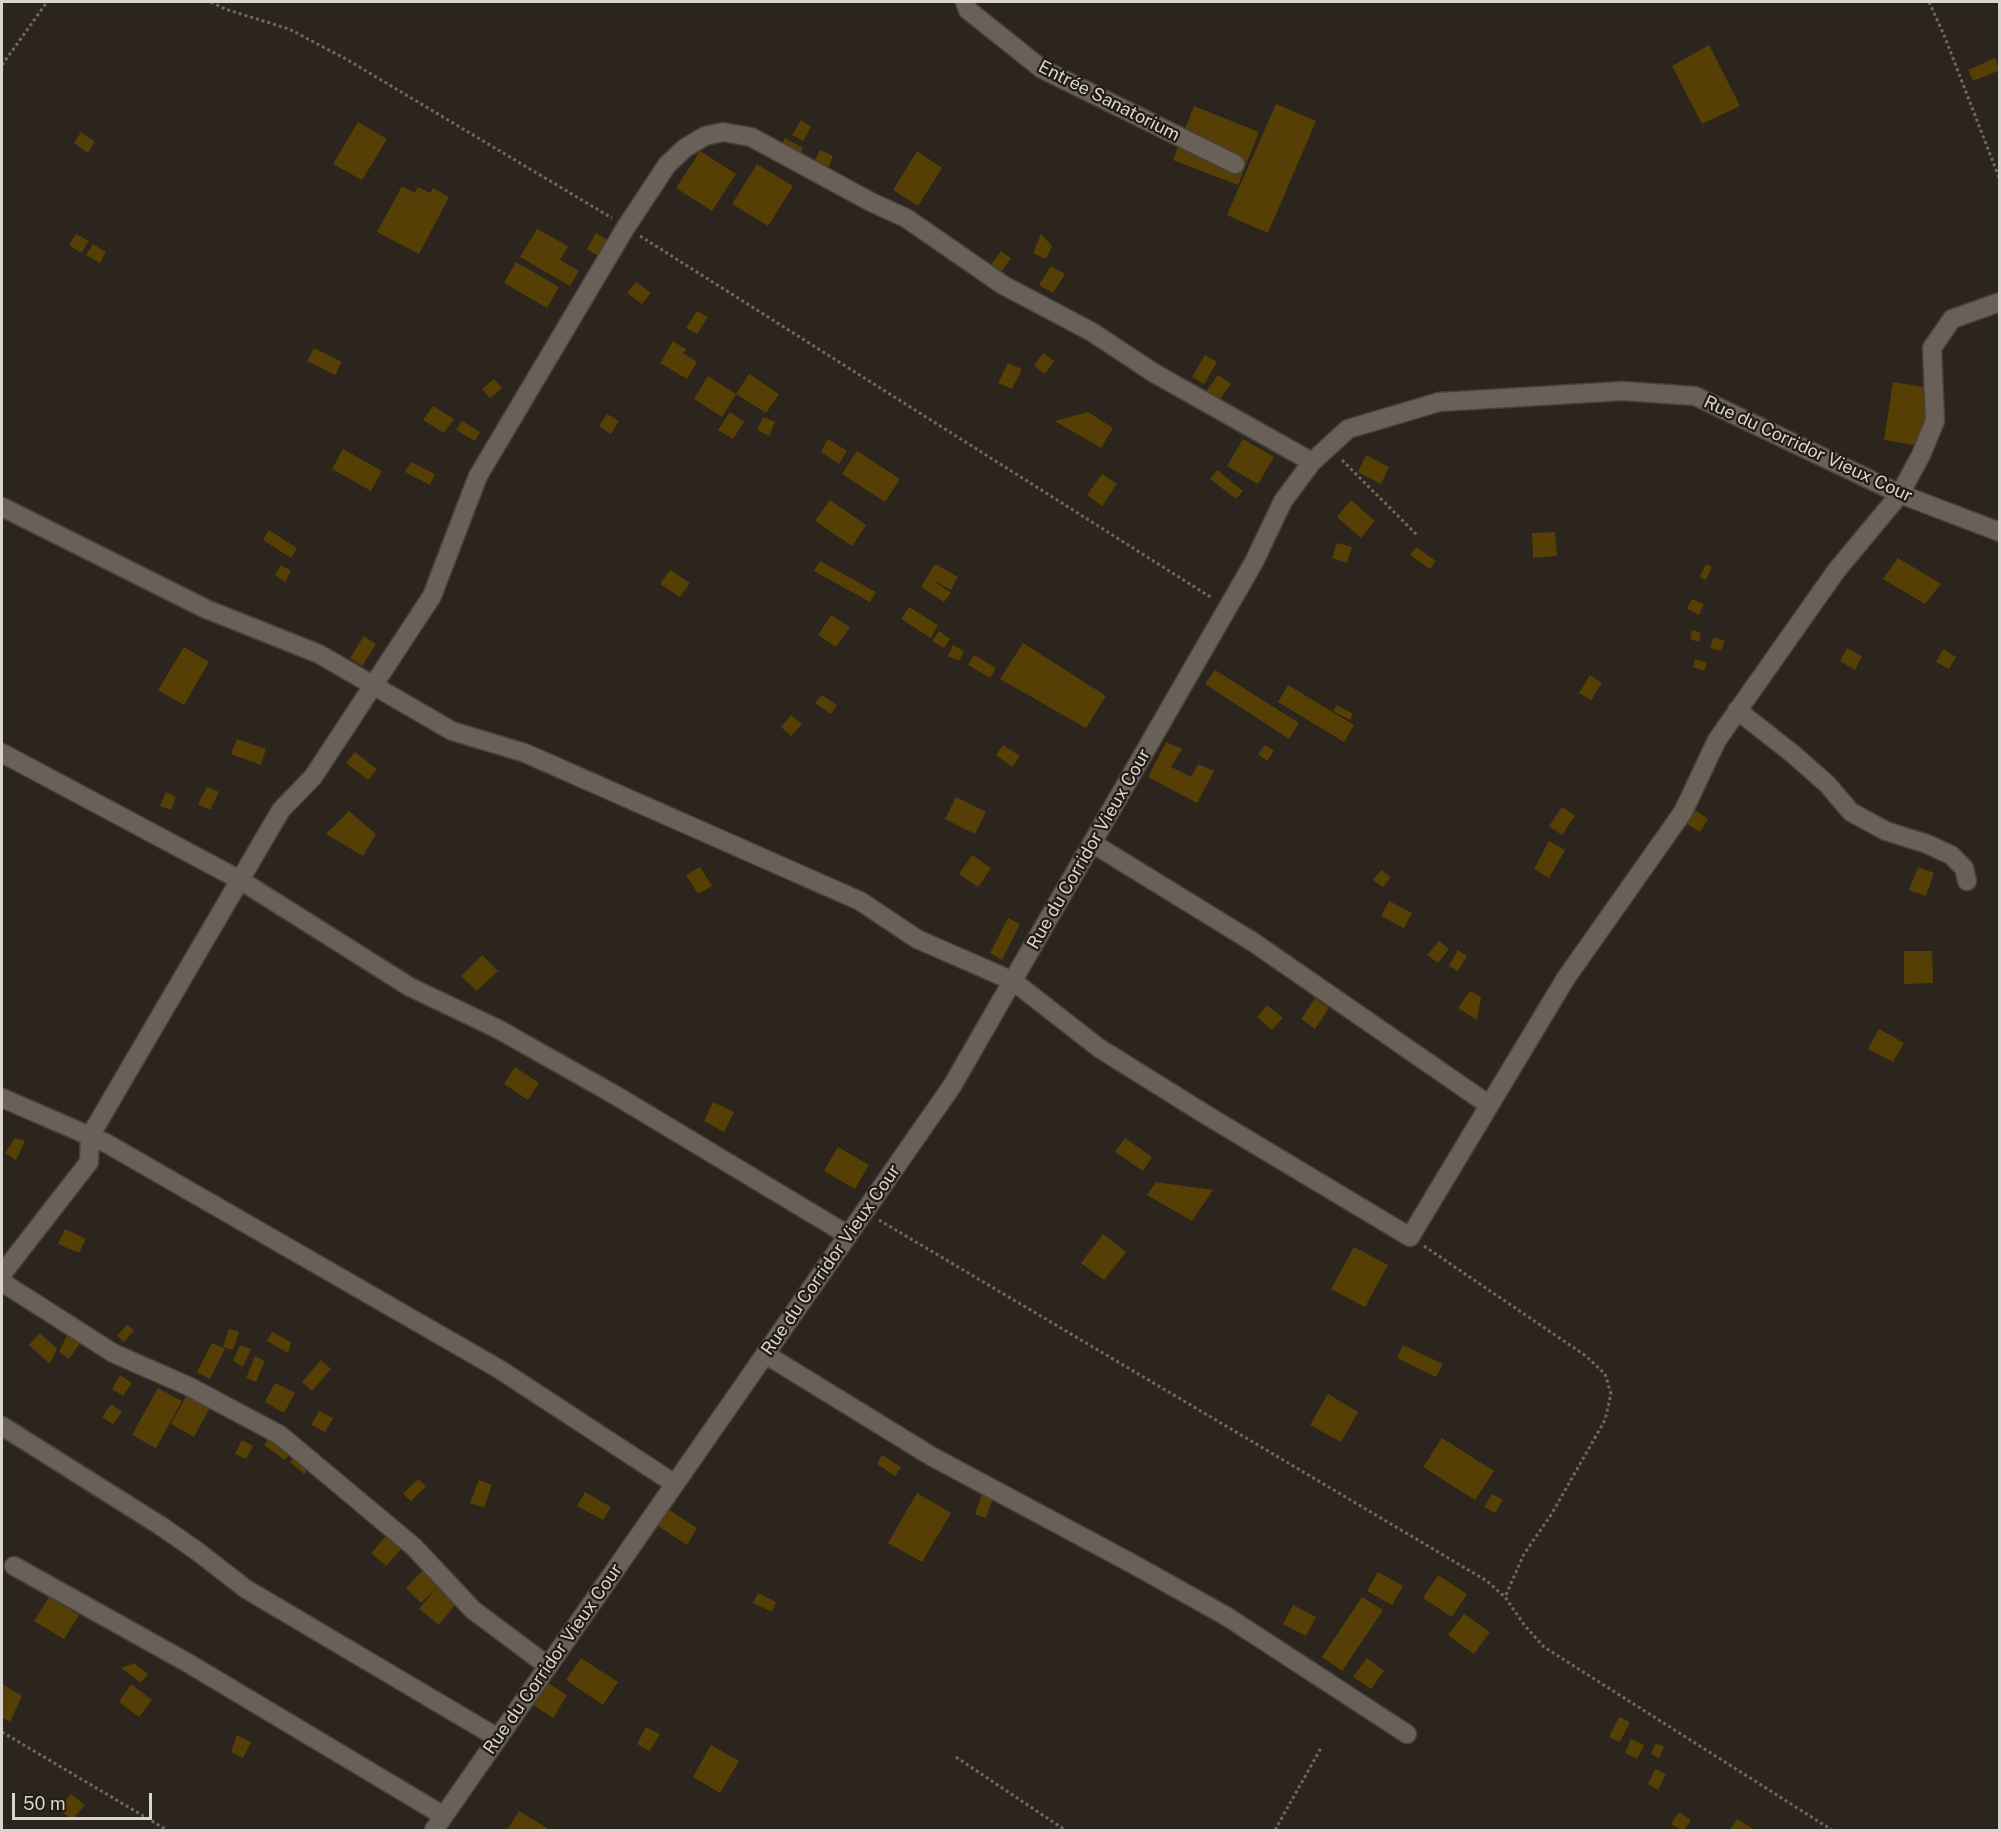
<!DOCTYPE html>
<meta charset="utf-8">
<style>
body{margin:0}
#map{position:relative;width:2001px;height:1832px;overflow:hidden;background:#2c251e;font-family:"Public Sans",sans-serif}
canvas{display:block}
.frame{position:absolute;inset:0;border:3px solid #d9d4cf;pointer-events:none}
.scale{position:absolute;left:12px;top:1793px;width:140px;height:27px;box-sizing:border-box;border:3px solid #d9d4cf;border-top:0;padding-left:8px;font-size:18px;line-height:21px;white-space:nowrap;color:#d9d4cf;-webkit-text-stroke:4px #231b15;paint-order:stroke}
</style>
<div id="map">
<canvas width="2001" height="1832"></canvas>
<div class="frame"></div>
<div class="scale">50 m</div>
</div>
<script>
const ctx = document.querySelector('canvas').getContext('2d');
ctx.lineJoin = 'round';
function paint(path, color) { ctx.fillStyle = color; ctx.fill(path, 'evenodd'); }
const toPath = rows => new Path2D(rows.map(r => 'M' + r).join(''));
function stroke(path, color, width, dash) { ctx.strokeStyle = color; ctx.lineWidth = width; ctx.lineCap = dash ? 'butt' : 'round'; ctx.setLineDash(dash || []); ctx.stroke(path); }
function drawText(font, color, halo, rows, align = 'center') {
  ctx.font = font + ' "Public Sans",sans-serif'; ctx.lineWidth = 4.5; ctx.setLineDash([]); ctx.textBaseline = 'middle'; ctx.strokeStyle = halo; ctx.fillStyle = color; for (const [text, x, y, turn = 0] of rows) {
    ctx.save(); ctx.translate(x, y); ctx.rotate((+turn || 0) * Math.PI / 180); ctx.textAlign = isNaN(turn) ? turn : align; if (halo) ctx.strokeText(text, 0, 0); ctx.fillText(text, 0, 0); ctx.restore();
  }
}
paint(toPath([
 [1709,45,1740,106,1702,124,1672,66],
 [1995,58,2000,70,1973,81,1968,70],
 [1276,104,1316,121,1268,233,1227,215],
 [1194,106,1259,132,1238,185,1173,160],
 [801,120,811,127,803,141,792,135],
 [358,122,387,139,362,180,333,164],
 [81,132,95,142,88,153,74,143],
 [785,138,803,148,798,158,780,147],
 [820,150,833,156,828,168,814,162],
 [700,151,736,174,712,211,676,188],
 [917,151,942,168,918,206,893,190],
 [757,164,793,186,768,226,732,204],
 [402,186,415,193,418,187,430,193,433,188,449,197,419,254,377,232],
 [537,229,568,246,560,260,579,271,570,286,520,257],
 [596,233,607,240,598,256,587,249],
 [76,234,89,241,81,253,69,245],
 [1041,234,1052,246,1046,259,1033,253],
 [93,244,106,252,100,263,86,255],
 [1001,251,1011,258,998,276,988,269],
 [516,262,559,287,547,308,504,283],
 [1051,266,1065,274,1053,293,1039,285],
 [636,282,651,293,642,304,627,293],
 [697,311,708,317,697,334,686,328],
 [673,341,687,350,683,353,697,362,687,379,660,363],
 [314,348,342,362,335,375,307,361],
 [1043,353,1054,361,1045,374,1034,366],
 [1205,355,1217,362,1204,384,1192,377],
 [1008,363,1022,369,1012,389,998,383],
 [749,374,779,394,766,413,736,394],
 [1218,375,1231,384,1218,402,1205,393],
 [708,376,736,394,722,417,694,399],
 [494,379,502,388,490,398,482,389],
 [1893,382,1930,388,1922,446,1884,440],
 [433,406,454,419,444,433,423,420],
 [730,412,744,422,733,439,718,430],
 [1088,412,1113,428,1101,448,1055,421],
 [607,414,619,421,611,434,599,426],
 [763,417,775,422,769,436,757,430],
 [462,421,480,432,475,441,456,430],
 [828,439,847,451,839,464,821,452],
 [1243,439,1274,457,1258,484,1227,466],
 [343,449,382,471,371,491,332,469],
 [857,451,900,479,885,502,842,474],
 [1366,455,1389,467,1381,484,1358,472],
 [411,462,435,474,430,485,405,472],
 [1217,470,1243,491,1236,499,1210,479],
 [1102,474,1117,484,1102,506,1087,495],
 [830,500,866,525,852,546,815,521],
 [1351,500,1375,521,1361,538,1337,517],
 [269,530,297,548,291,558,263,540],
 [1555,532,1557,556,1533,558,1532,533],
 [1337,543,1352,547,1347,563,1332,558],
 [1416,547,1436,561,1430,569,1410,555],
 [1898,558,1941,584,1925,604,1883,579],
 [820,561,876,592,870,602,814,571],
 [935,564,958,577,951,590,931,579,951,593,944,602,921,587],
 [1706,564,1712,567,1706,580,1700,577],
 [281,565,291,571,285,582,275,575],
 [670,570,690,583,680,597,660,584],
 [1692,599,1704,604,1699,615,1687,609],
 [909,607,938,625,931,638,901,619],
 [831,615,850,627,836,647,818,635],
 [1692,630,1701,633,1699,642,1690,639],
 [939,631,950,639,944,648,932,641],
 [364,636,376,644,362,666,350,658],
 [1714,637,1725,641,1721,651,1710,648],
 [1023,643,1106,696,1086,728,1000,679],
 [953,645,964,651,959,661,948,656],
 [184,647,209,662,184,705,158,690],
 [1847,648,1862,656,1855,670,1840,661],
 [1943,649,1956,657,1949,669,1936,662],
 [974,655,996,668,990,678,968,665],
 [1695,659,1707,663,1704,671,1693,667],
 [1215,670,1299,723,1289,739,1205,684],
 [1590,675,1602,683,1591,700,1579,693],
 [1288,685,1354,725,1344,742,1278,702],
 [822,695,837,705,831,714,815,703],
 [1337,705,1353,714,1350,720,1333,711],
 [791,715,802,724,791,736,781,727],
 [237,739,266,749,261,765,231,754],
 [1166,742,1182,749,1171,767,1191,777,1198,764,1214,771,1197,803,1148,777],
 [1003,745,1020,756,1012,767,996,755],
 [1265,745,1274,751,1267,761,1258,754],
 [355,752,377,769,368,780,346,763],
 [207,787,219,792,210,810,198,804],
 [166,792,176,797,171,810,160,806],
 [956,797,986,812,975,834,945,819],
 [1562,807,1575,816,1562,835,1549,826],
 [1695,810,1708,819,1700,832,1687,824],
 [349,811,376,834,363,856,326,834],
 [1549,841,1565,850,1549,878,1534,869],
 [972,855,991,868,978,887,959,874],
 [700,867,712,886,698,894,686,875],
 [1918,867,1934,873,1926,896,1909,890],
 [1381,870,1391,877,1383,887,1373,880],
 [1389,901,1412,913,1404,928,1381,916],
 [1008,918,1020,924,1002,960,990,953],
 [1439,941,1449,949,1438,963,1427,955],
 [1458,950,1467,956,1458,971,1449,966],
 [1904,951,1932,951,1933,983,1904,984],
 [482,955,498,971,477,991,461,976],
 [1470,991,1481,997,1477,1020,1458,1008],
 [1315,998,1329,1008,1315,1029,1301,1019],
 [1267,1005,1283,1018,1272,1030,1257,1017],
 [1879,1029,1904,1043,1893,1062,1868,1049],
 [515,1067,539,1083,528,1100,504,1084],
 [713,1102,734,1112,724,1132,704,1121],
 [15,1138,25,1141,16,1160,5,1153],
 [1125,1138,1152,1157,1143,1171,1115,1152],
 [838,1147,869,1165,855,1189,824,1171],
 [1156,1182,1213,1190,1192,1221,1147,1195],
 [65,1229,86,1239,79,1253,58,1244],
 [1103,1234,1126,1252,1104,1280,1081,1263],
 [1354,1247,1388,1265,1365,1307,1331,1289],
 [127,1325,134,1330,124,1342,117,1336],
 [229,1329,239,1332,233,1350,223,1347],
 [272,1332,291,1342,288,1353,267,1341],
 [40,1333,57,1349,50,1364,29,1345],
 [67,1335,80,1343,69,1359,59,1352],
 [212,1343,225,1349,210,1379,197,1372],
 [240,1345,251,1349,243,1367,233,1361],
 [1403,1345,1443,1364,1436,1377,1397,1358],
 [255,1356,265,1361,256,1382,246,1378],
 [321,1360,331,1369,312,1391,302,1382],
 [120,1375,132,1383,123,1396,112,1389],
 [275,1383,295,1393,284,1413,265,1402],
 [158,1388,182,1401,156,1448,132,1435],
 [188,1393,211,1406,194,1437,171,1424],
 [1328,1394,1358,1412,1341,1442,1310,1425],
 [111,1404,122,1412,113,1424,102,1417],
 [319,1411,333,1418,325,1432,311,1425],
 [269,1438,290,1453,285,1460,264,1445],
 [1442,1438,1494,1471,1475,1500,1423,1467],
 [242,1440,253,1446,246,1459,235,1454],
 [296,1455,309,1467,304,1474,290,1462],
 [882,1455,901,1467,895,1476,877,1464],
 [418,1479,426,1486,411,1501,403,1494],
 [479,1480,492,1485,484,1508,470,1503],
 [585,1492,611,1507,603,1520,577,1506],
 [917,1493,951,1513,922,1562,888,1543],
 [982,1494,993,1498,986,1518,975,1514],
 [1492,1494,1503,1500,1495,1513,1484,1507],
 [663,1506,697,1528,687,1545,652,1522],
 [387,1535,402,1548,386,1566,371,1553],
 [423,1570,458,1601,439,1625,419,1609,437,1587,421,1603,406,1588],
 [1378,1572,1403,1586,1392,1605,1367,1591],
 [1438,1575,1467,1594,1452,1617,1423,1598],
 [758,1593,776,1602,772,1612,753,1603],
 [49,1597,79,1615,64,1639,34,1621],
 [1362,1597,1383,1610,1342,1671,1322,1657],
 [1293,1605,1316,1617,1306,1636,1283,1624],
 [1464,1614,1490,1632,1474,1654,1448,1635],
 [581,1658,618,1682,603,1705,566,1680],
 [1367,1658,1384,1671,1371,1689,1353,1677],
 [134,1663,148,1674,141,1683,121,1668],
 [545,1681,567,1695,553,1718,530,1703],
 [2,1684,22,1696,10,1722,2,1717],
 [131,1684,152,1700,139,1717,119,1702],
 [1619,1717,1630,1722,1620,1742,1609,1737],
 [646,1727,660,1734,650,1751,637,1744],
 [237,1735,251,1742,243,1758,231,1752],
 [1631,1739,1644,1745,1637,1759,1625,1753],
 [1656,1743,1664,1747,1659,1758,1651,1754],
 [711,1745,739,1761,720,1793,693,1777],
 [1655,1769,1666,1774,1658,1790,1648,1784],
 [71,1794,85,1805,72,1820,59,1809],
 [519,1811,550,1830,507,1830],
 [1679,1812,1691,1820,1684,1830,1681,1830,1671,1824],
 [1737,1819,1755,1830,1730,1830]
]), '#553f04');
const minor = toPath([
 [965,2,968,10,1042,69,1235,164],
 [2,507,206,609,319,654,452,731,525,753,860,901,917,939,1013,981,1099,1048,1208,1116,1410,1237,1566,978,1683,812,1717,740,1836,571,1900,494,1921,455,1935,421,1932,348,1952,319,2000,302],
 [1737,710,1793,754,1827,784,1851,812,1886,831,1927,844,1951,855,1964,868,1967,881],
 [2,753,240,880,410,987,498,1029,615,1095,848,1235],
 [1092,843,1253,942,1489,1105],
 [2,1098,106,1143,499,1369,675,1484],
 [2,1274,89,1162,90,1136,281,810,313,777,432,596,478,476,626,227,667,165,685,148,705,136,723,132,751,137,871,202,906,218,1003,285,1092,332,1154,373,1312,462],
 [2,1282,113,1353,188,1386,280,1435,414,1547,473,1610,548,1666],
 [765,1354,931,1456,1131,1563,1226,1616,1407,1734],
 [2,1426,161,1526,197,1551,246,1589,498,1738],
 [14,1566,188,1663,444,1816],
 [434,1830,952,1086,1254,562,1283,501,1312,462,1348,429,1439,402,1623,391,1695,396,1900,494,2000,532]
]);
stroke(minor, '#48413c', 21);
stroke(toPath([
 [211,2,225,9,289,29,346,59,612,218],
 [1929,2,1944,35,2000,180],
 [2,65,47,2],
 [640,236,1212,598],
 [1342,460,1417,535],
 [879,1220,1487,1581,1505,1597,1525,1626,1544,1647,1832,1830],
 [1424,1246,1586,1356,1605,1374,1611,1394,1605,1420,1551,1515,1524,1554,1505,1597],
 [2,1732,167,1830],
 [956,1757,1065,1830],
 [1275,1830,1321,1748]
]), '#6e6861', 3, [3, 3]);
stroke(minor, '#696058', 18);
drawText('18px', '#d9d4cf', '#231b15', [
 ["Entrée Sanatorium",1109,101,27],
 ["Rue du Corridor Vieux Cour",1808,449,25],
 ["Rue du Corridor Vieux Cour",1089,849,-60],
 ["Rue du Corridor Vieux Cour",831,1260,-55],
 ["Rue du Corridor Vieux Cour",553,1659,-55]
]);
</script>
